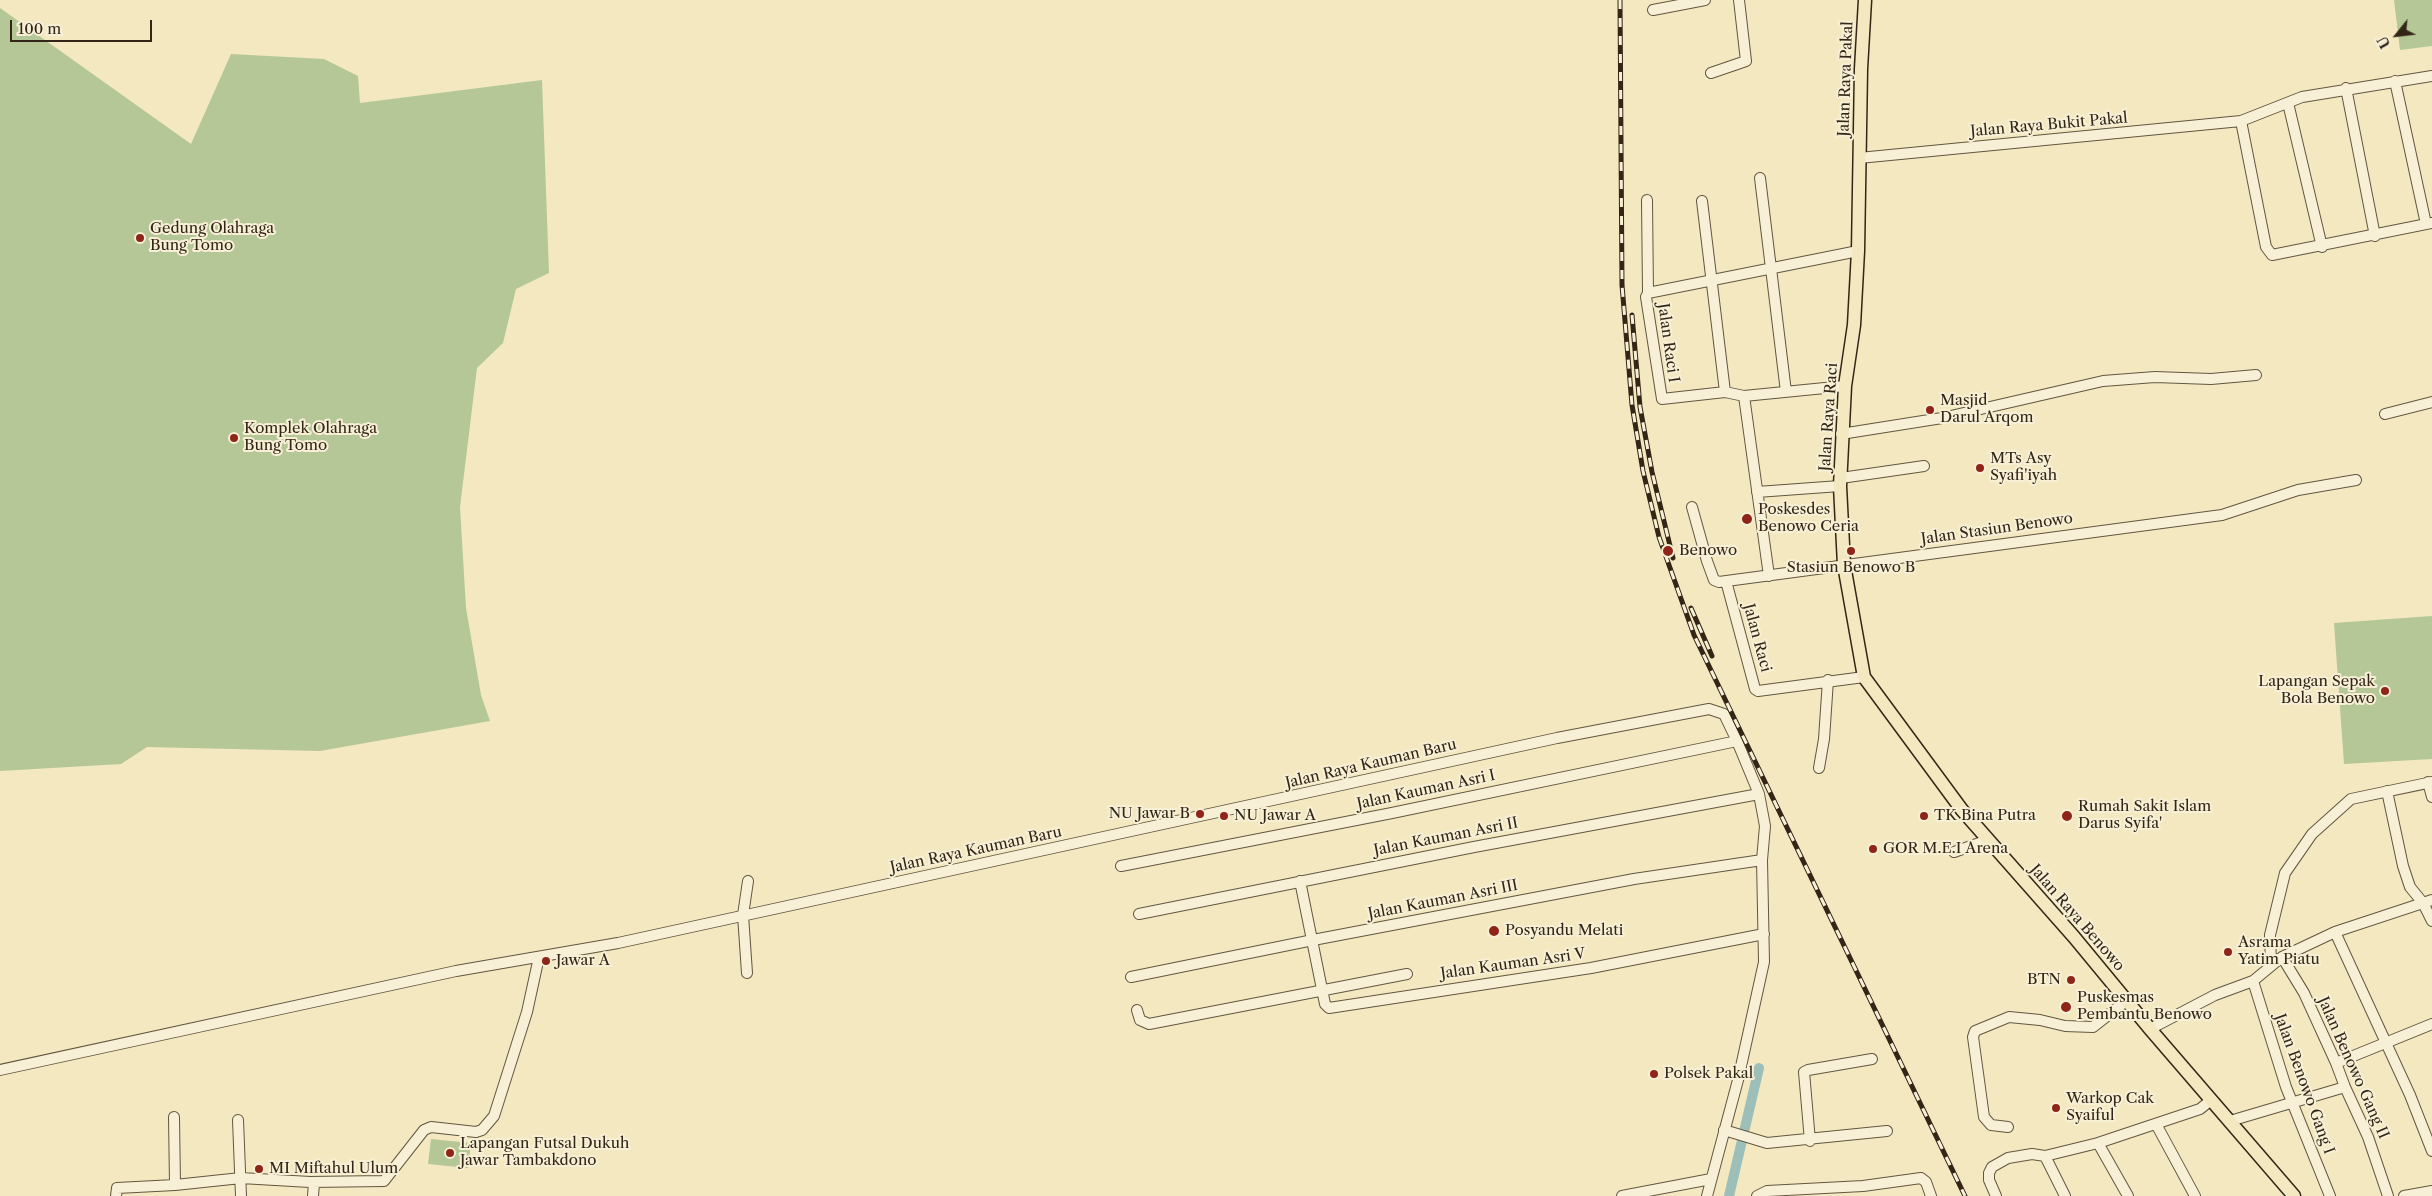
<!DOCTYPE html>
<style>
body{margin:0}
#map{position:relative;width:2432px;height:1196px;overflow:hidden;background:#f3e8c0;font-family:"Libre Caslon Text",serif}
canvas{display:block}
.north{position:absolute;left:2372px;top:10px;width:50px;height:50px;-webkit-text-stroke:4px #f7f0d6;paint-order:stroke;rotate:241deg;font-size:14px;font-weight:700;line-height:20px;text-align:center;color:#332616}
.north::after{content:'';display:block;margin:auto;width:18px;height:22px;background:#332616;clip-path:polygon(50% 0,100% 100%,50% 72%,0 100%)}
.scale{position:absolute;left:10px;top:20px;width:142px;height:22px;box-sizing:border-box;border:2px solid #332616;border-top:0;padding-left:6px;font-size:15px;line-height:18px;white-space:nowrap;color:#332616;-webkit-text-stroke:4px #f7f0d6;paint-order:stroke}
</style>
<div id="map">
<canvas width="2432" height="1196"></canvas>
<div class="north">U</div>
<div class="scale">100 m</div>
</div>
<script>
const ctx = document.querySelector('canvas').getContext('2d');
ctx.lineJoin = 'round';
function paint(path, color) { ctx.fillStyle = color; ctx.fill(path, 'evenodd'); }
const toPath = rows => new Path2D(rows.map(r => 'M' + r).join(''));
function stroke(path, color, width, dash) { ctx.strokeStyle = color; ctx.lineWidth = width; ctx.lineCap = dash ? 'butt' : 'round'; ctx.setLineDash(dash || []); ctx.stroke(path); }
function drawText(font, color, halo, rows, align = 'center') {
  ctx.font = font + ' "Libre Caslon Text",serif'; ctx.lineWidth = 4; ctx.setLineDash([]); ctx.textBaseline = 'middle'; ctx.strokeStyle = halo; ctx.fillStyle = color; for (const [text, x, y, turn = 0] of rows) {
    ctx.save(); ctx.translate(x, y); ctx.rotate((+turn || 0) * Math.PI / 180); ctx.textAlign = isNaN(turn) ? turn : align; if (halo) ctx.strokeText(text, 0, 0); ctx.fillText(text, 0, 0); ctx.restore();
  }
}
paint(toPath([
 [2394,0,2432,0,2432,46,2400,50],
 [0,8,191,144,231,54,324,59,358,76,360,103,542,80,549,273,516,289,503,343,477,368,460,507,466,608,481,695,490,721,320,751,147,747,121,764,0,771],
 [2432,616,2432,759,2344,764,2334,623],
 [431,1139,471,1143,468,1168,428,1164]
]), '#b5c797');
stroke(toPath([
 [1729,1196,1759,1068]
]), '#9dbfb9', 10);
const minor = toPath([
 [1653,10,1705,0],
 [1711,73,1746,61,1739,0],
 [2395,81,2426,224],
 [2346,88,2375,236],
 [2288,103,2322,247],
 [2241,121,2266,247,2272,255,2432,223],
 [1859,158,2241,121,2302,97,2432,76],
 [1760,178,1786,392],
 [1647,200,1648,293],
 [1702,201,1725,392],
 [1845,386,1744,396,1725,392,1662,399,1646,297,1648,293,1858,251],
 [1744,396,1769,576],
 [2385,414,2432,402],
 [1841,434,1942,418,2103,381,2155,377,2211,379,2256,375],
 [1841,478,1924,466],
 [1757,492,1840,486],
 [1692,507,1707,561,1714,580,1719,582,2222,515,2298,490,2356,480],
 [1726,581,1755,689,1758,691,1864,677],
 [1819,768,1824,739,1828,680],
 [2428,782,2432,797],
 [2387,791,2403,866,2410,887,2423,903,2432,921],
 [1954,852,1988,840],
 [1121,866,1392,813,1737,741],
 [1300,881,1325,1004,1329,1008,1591,968,1764,934],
 [1139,914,1474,847,1759,794],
 [2335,932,2410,1095,2432,1151],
 [2282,957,2304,993,2336,1063,2345,1087,2368,1137,2388,1196],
 [2271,965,2270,935,2285,873,2312,834,2351,799,2432,782],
 [747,973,743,915,748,881],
 [1131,977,1313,940,1634,879,1762,860],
 [2253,981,2286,1087,2330,1196],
 [1137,1010,1140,1020,1149,1024,1407,974],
 [2150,1029,2215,995,2253,981,2282,957,2335,932,2432,900],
 [2336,1063,2432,1024],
 [0,1070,456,971,618,943,1557,738,1709,709,1724,714,1737,741,1759,794,1765,826,1762,860,1764,962,1738,1080,1707,1196],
 [174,1117,175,1185],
 [238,1120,241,1196],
 [2230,1121,2345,1087],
 [2156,1124,2195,1196],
 [2008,1127,1991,1125,1984,1117,1973,1037,1975,1031,2009,1017,2040,1020,2065,1026,2093,1027,2126,1001],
 [1724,1130,1767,1143,1887,1131],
 [1810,1141,1804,1072,1808,1070,1872,1059],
 [2098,1143,2128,1196],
 [2045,1156,2065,1196],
 [116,1196,117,1188,175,1185,241,1178,310,1182,384,1181,424,1130,431,1127,476,1132,482,1130,494,1116,527,1012,539,957],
 [313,1196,314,1183],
 [1622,1196,1711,1179],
 [1757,1196,1767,1191,1863,1186,1921,1178,1926,1182,1931,1196],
 [1996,1196,1989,1180,1989,1173,1992,1167,2008,1158,2032,1154,2045,1156,2098,1143,2200,1109,2211,1100],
 [2404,1196,2432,1191]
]);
const major = toPath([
 [1865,0,1861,69,1858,251,1854,325,1845,386,1840,486,1844,565,1864,677,1962,810,2074,937,2150,1029,2294,1196]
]);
stroke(minor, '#635640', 12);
stroke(major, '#332616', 15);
stroke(minor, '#f7f0d6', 10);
stroke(major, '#f3e8c0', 12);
const rail = toPath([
 [1620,0,1622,285,1632,405,1643,471,1659,537,1694,635,1965,1196],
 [1632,315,1640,407,1652,472,1673,558],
 [1691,608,1712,656]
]);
stroke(rail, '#332616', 5);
stroke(rail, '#f7f0d6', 3, [9]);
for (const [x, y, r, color] of [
 [140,238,5,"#8f2418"],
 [1930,410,5,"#8f2418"],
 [234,438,5,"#8f2418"],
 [1980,468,5,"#8f2418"],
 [1747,519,6,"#8f2418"],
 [1668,551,6,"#8f2418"],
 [1851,551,5,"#8f2418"],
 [2385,691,5,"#8f2418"],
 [1200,814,5,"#8f2418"],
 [1224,816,5,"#8f2418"],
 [1924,816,5,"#8f2418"],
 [2067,816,6,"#8f2418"],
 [1873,849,5,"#8f2418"],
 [1494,931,6,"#8f2418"],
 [2228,952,5,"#8f2418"],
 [546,961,5,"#8f2418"],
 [2071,980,5,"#8f2418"],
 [2066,1007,6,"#8f2418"],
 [1654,1074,5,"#8f2418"],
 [2056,1108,5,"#8f2418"],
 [450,1153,5,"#8f2418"],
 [259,1169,5,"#8f2418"]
]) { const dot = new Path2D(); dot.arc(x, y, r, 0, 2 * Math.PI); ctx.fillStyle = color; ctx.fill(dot); stroke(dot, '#f7f0d6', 2); }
drawText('15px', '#332616', '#f7f0d6', [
 ["Jalan Raya Pakal",1846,79,-88],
 ["Jalan Raya Bukit Pakal",2049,125,-5],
 ["Jalan Raci I",1668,343,82],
 ["Jalan Raya Raci",1829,417,-86],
 ["Jalan Stasiun Benowo",1997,529,-8],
 ["Jalan Raci",1757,638,75],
 ["Jalan Raya Kauman Baru",1371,764,-13],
 ["Jalan Kauman Asri I",1426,790,-12],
 ["Jalan Kauman Asri II",1446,837,-11],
 ["Jalan Raya Kauman Baru",976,850,-12],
 ["Jalan Kauman Asri III",1443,900,-11],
 ["Jalan Raya Benowo",2077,918,49],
 ["Jalan Kauman Asri V",1513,964,-8],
 ["Jalan Benowo Gang II",2353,1068,66],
 ["Jalan Benowo Gang I",2304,1084,70]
]);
drawText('15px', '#332616', '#f7f0d6', [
 ["Gedung Olahraga",150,229],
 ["Bung Tomo",150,246],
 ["Masjid",1940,401],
 ["Darul Arqom",1940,418],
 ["Komplek Olahraga",244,429],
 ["Bung Tomo",244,446],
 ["MTs Asy",1990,459],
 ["Syafi'iyah",1990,476],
 ["Poskesdes",1758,510],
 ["Benowo Ceria",1758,527],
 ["Benowo",1679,551],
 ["Stasiun Benowo B",1851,568,"center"],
 ["Lapangan Sepak",2375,682,"right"],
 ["Bola Benowo",2375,699,"right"],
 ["Rumah Sakit Islam",2078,807],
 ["Darus Syifa'",2078,824],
 ["NU Jawar B",1190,814,"right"],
 ["NU Jawar A",1234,816],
 ["TK Bina Putra",1934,816],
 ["GOR M.E.I Arena",1883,849],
 ["Posyandu Melati",1505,931],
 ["Asrama",2238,943],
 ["Yatim Piatu",2238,960],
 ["Jawar A",556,961],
 ["BTN",2061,980,"right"],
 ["Puskesmas",2077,998],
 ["Pembantu Benowo",2077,1015],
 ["Polsek Pakal",1664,1074],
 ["Warkop Cak",2066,1099],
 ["Syaiful",2066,1116],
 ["Lapangan Futsal Dukuh",460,1144],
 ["Jawar Tambakdono",460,1161],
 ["MI Miftahul Ulum",269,1169]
], 'left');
</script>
